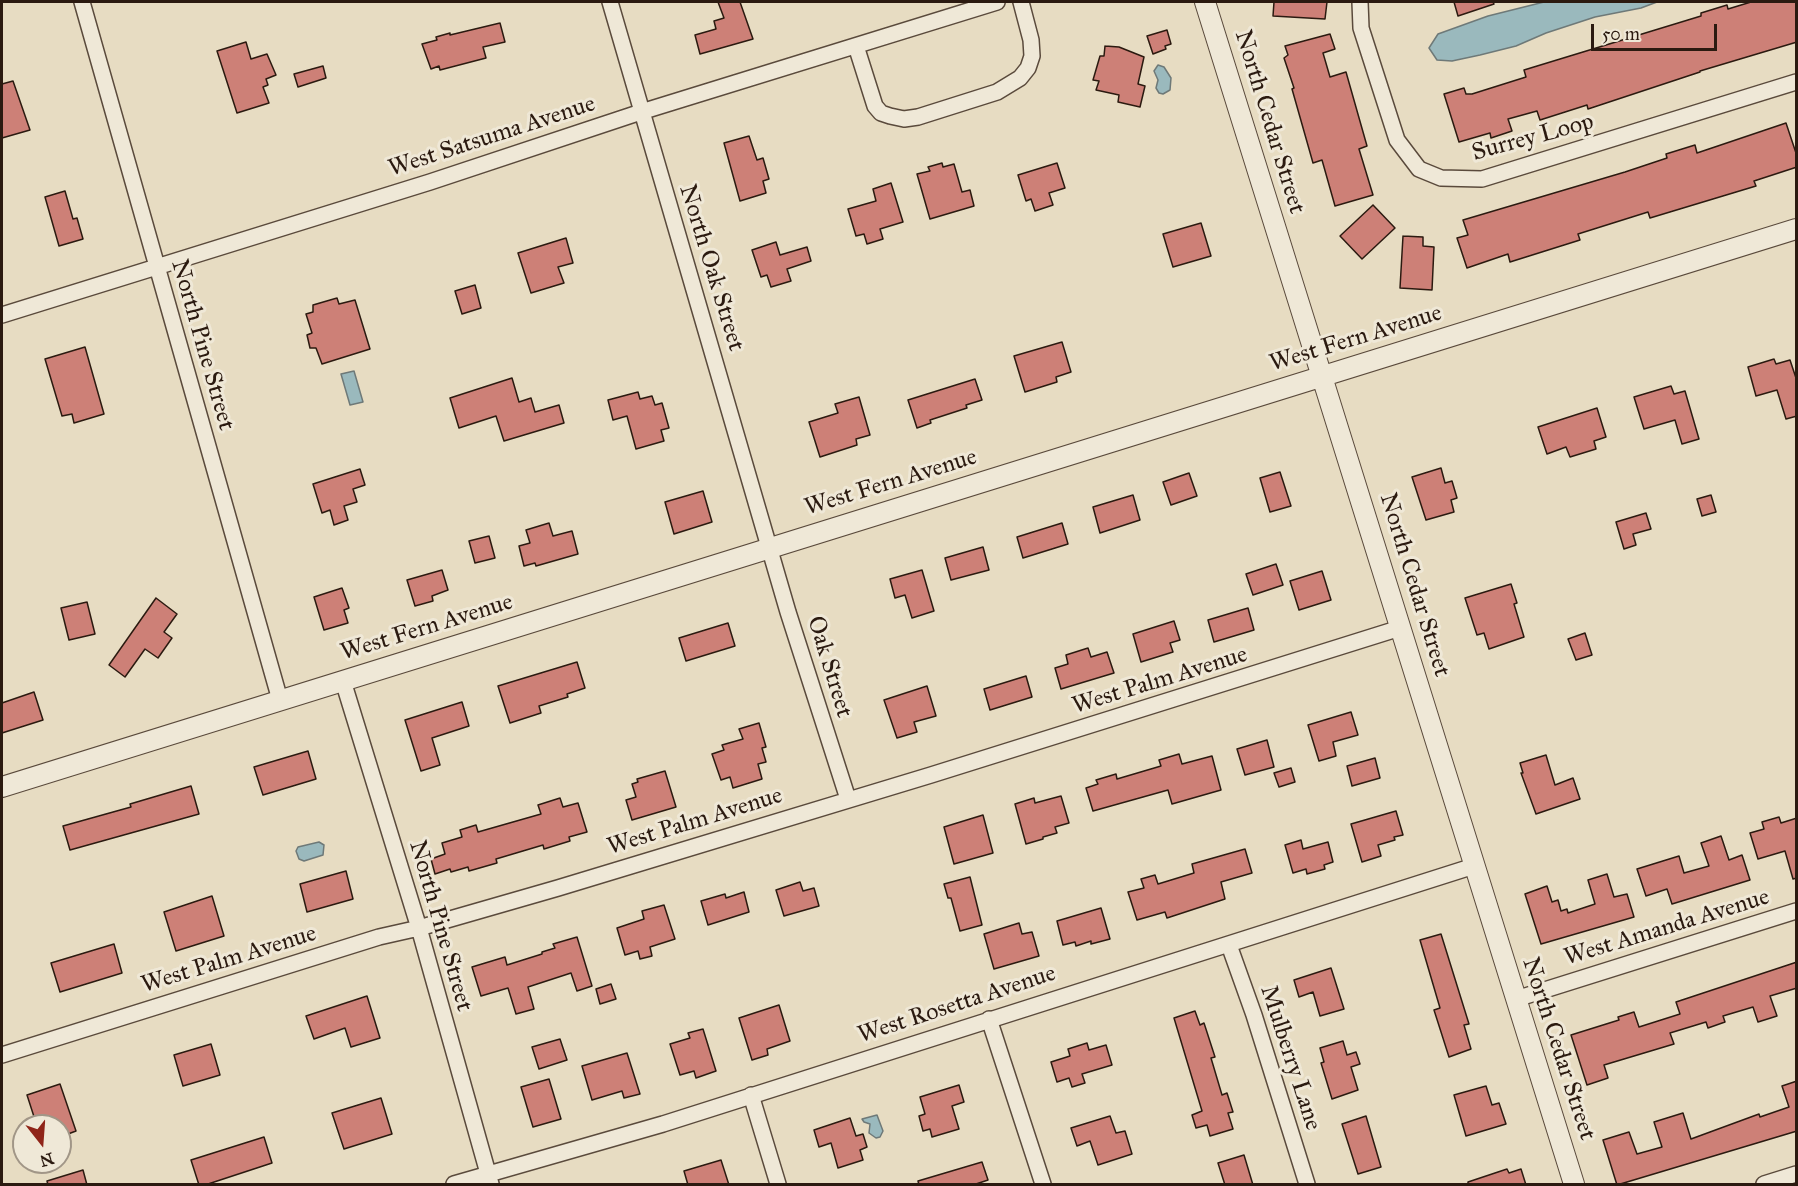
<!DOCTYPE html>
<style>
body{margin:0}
#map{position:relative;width:1798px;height:1186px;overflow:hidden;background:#e7dcc2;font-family:"IM FELL Great Primer",serif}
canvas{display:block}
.frame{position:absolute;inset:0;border:3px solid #2b1a10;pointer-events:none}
.north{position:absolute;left:12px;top:1114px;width:60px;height:60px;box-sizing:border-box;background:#efe8d7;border:2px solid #a19687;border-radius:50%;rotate:163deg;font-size:16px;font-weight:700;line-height:24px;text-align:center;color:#2b1a10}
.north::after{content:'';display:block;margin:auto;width:21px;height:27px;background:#8f2418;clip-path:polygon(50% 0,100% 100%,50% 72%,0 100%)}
.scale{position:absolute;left:1591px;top:24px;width:126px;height:27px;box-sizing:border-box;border:3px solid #2b1a10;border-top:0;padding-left:8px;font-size:18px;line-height:21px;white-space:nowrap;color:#2b1a10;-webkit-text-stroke:4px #efe8d7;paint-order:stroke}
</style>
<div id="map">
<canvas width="1798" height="1186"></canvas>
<div class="frame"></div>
<div class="north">N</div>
<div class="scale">50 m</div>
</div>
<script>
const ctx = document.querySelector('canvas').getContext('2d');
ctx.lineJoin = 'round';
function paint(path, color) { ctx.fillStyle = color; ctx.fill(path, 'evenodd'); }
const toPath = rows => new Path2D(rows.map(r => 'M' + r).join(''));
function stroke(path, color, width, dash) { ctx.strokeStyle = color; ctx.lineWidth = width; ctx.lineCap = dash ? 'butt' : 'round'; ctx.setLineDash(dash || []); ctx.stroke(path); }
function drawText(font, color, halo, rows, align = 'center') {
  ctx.font = font + ' "IM FELL Great Primer",serif'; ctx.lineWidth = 6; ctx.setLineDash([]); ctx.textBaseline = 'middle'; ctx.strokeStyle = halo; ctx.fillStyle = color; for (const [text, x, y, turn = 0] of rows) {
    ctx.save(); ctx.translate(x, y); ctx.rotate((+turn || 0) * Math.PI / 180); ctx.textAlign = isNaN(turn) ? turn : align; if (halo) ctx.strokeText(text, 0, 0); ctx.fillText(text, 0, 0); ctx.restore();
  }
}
const water = toPath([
 [1544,2,1657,2,1641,8,1595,17,1546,33,1516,46,1480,55,1452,61,1437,60,1429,48,1438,34,1488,16,1544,2],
 [1158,65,1164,67,1171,78,1170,90,1163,94,1159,93,1156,88,1158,80,1154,71,1158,65],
 [354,371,363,402,350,405,341,374,354,371],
 [319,842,324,845,323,855,304,861,299,859,296,851,298,847,319,842],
 [877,1115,883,1131,880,1137,876,1138,869,1133,870,1124,864,1122,862,1119,877,1115]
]);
paint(water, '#9ab9bd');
stroke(water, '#6e7978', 1.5);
const building = toPath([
 [718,2,740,2,753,39,700,54,695,35,716,29,714,21,724,18,718,2],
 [1274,2,1327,2,1325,19,1273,16,1274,2],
 [1454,2,1493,2,1494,4,1458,16,1454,2],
 [1751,2,1797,2,1797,42,1700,71,1700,72,1588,109,1587,105,1540,120,1537,111,1508,119,1512,131,1491,138,1490,133,1459,142,1444,94,1464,88,1466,94,1472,94,1526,77,1524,70,1701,16,1701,13,1727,5,1728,9,1751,2],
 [500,23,505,42,483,47,486,58,440,70,439,66,431,69,422,44,437,40,436,37,450,33,450,35,500,23],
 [1167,30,1171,44,1165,46,1166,49,1153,54,1147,36,1167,30],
 [1330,34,1335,49,1323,53,1330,77,1346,72,1367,146,1359,149,1373,195,1335,206,1322,160,1313,163,1292,89,1294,88,1284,58,1288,55,1285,46,1330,34],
 [246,42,251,59,267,54,276,75,266,79,268,85,263,87,269,103,237,113,217,51,246,42],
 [1105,46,1119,47,1144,57,1138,84,1145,86,1140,107,1118,102,1119,95,1096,90,1099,81,1093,80,1100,56,1104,56,1105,46],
 [323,66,326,78,298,87,294,74,323,66],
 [13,81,30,130,2,138,2,84,13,81],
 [1786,123,1797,156,1797,167,1754,181,1756,186,1650,218,1648,212,1578,234,1580,240,1510,262,1508,254,1467,268,1457,238,1468,235,1463,220,1625,172,1667,158,1666,154,1695,145,1697,153,1786,123],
 [749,136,757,160,763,158,769,179,763,181,766,193,740,201,724,143,749,136],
 [942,163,943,167,954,164,962,192,970,190,974,206,930,219,917,174,930,171,928,167,942,163],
 [1057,163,1065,188,1049,193,1053,205,1035,211,1031,199,1026,201,1018,175,1057,163],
 [891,183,903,222,880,229,883,239,867,244,864,234,856,236,848,209,876,201,873,189,891,183],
 [65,191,73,219,77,218,83,239,59,246,45,197,65,191],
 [1373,205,1395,228,1362,259,1340,236,1373,205],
 [1201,223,1211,256,1173,267,1163,234,1201,223],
 [1403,236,1423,237,1423,246,1434,247,1432,290,1400,288,1403,236],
 [566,238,573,263,558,267,564,283,531,293,518,253,566,238],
 [776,242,780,255,807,247,811,261,787,269,791,281,771,287,767,275,761,277,752,250,776,242],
 [475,285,481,308,462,314,455,291,475,285],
 [337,298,339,304,355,300,370,349,322,364,316,348,310,348,307,335,312,333,306,314,313,312,313,305,337,298],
 [1062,342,1071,372,1056,377,1057,382,1025,392,1014,356,1062,342],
 [85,347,104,414,74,423,72,414,62,416,45,359,85,347],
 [1774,359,1776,364,1790,360,1797,381,1797,416,1786,419,1777,390,1756,396,1748,367,1774,359],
 [512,378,519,402,531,398,535,412,559,405,564,423,504,441,496,416,459,428,450,398,512,378],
 [975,379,982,400,966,405,967,408,930,420,931,423,917,428,908,400,975,379],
 [1671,386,1674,394,1685,391,1699,439,1682,444,1675,420,1644,429,1634,397,1671,386],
 [638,392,640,399,652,396,655,405,662,403,669,428,661,430,664,441,636,449,627,416,613,420,608,400,638,392],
 [859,397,870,435,856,439,857,445,820,457,809,422,838,413,835,404,859,397],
 [1597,408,1606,437,1594,441,1596,449,1570,457,1566,447,1547,454,1538,427,1597,408],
 [1441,468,1445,483,1452,481,1457,498,1451,500,1454,512,1426,520,1412,477,1441,468],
 [360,469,365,485,353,489,357,502,344,506,348,520,334,525,330,510,322,513,313,484,360,469],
 [1280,472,1291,506,1270,512,1260,478,1280,472],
 [1189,473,1197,496,1171,505,1163,482,1189,473],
 [703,491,712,522,674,534,665,502,703,491],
 [1133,495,1140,520,1100,533,1093,507,1133,495],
 [1711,495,1716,512,1702,516,1697,499,1711,495],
 [1646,513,1651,529,1633,534,1636,545,1624,549,1616,522,1646,513],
 [549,523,553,536,572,531,578,554,536,566,535,563,524,566,519,546,530,543,526,530,549,523],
 [1062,523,1068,544,1023,558,1017,537,1062,523],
 [489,536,495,558,475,563,469,541,489,536],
 [983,547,989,570,951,580,945,558,983,547],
 [1276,564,1283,585,1253,595,1246,574,1276,564],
 [442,570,448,590,432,596,433,601,415,606,407,580,442,570],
 [922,570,934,611,912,618,905,595,895,598,890,579,922,570],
 [1322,571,1331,600,1299,610,1290,581,1322,571],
 [1511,584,1517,603,1514,604,1524,637,1489,649,1484,633,1477,635,1465,598,1511,584],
 [342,588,349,608,344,610,348,623,324,630,314,597,342,588],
 [156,598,177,614,164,632,172,638,158,658,145,649,125,677,109,665,156,598],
 [87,602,95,634,69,640,61,608,87,602],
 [1248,608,1254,630,1214,642,1208,620,1248,608],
 [1174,621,1180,640,1170,643,1173,652,1141,662,1133,634,1174,621],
 [728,623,735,646,686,661,679,638,728,623],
 [1585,633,1592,655,1576,660,1568,639,1585,633],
 [1088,648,1091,657,1107,652,1114,673,1061,689,1055,668,1068,664,1066,655,1088,648],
 [577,662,585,688,567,694,568,697,539,706,541,713,510,723,498,686,577,662],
 [1026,676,1032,697,990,710,984,689,1026,676],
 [927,686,936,716,914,722,917,732,897,738,884,700,927,686],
 [34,692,43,720,2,733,2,703,34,692],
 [462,702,469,726,432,738,440,765,421,771,405,720,462,702],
 [1351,712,1358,735,1333,742,1336,756,1319,761,1308,725,1351,712],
 [759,723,766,747,762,748,766,762,758,764,762,779,733,788,730,777,721,780,712,754,724,750,722,745,743,739,739,729,759,723],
 [1267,740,1274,767,1245,775,1237,749,1267,740],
 [308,751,316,779,263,795,254,767,308,751],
 [1179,754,1182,764,1212,756,1221,790,1172,804,1168,790,1093,811,1086,788,1098,784,1096,780,1116,774,1117,779,1161,766,1159,760,1179,754],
 [1546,755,1555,785,1573,778,1580,799,1536,814,1521,773,1523,773,1520,763,1546,755],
 [1375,758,1380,778,1352,786,1347,766,1375,758],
 [1291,768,1295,782,1279,787,1274,773,1291,768],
 [665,771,676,807,632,820,626,800,636,797,632,784,638,782,637,779,665,771],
 [191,786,199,814,70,850,63,826,131,807,130,804,191,786],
 [1061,796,1069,823,1055,827,1057,833,1043,837,1043,839,1026,844,1015,804,1034,798,1035,803,1061,796],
 [560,798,563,807,578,803,587,832,569,837,570,841,544,849,543,845,496,859,497,863,469,871,468,867,451,872,450,869,435,874,431,859,445,854,442,843,462,837,460,830,476,825,478,832,541,814,538,805,560,798],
 [1396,811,1403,835,1394,837,1395,840,1378,845,1381,856,1362,862,1351,824,1396,811],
 [983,815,993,853,954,864,944,827,983,815],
 [1779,817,1781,823,1797,818,1797,878,1793,879,1785,851,1758,859,1750,833,1764,829,1762,822,1779,817],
 [1721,836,1729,860,1742,855,1750,880,1672,904,1667,889,1646,896,1637,869,1679,856,1684,873,1709,866,1701,843,1721,836],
 [1301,840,1303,849,1328,842,1333,862,1324,865,1325,869,1307,874,1306,869,1293,873,1285,845,1301,840],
 [1245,849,1252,873,1221,882,1225,899,1167,918,1165,912,1137,920,1128,892,1144,888,1141,879,1155,875,1158,884,1194,873,1192,864,1245,849],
 [346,871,353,899,307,912,300,884,346,871],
 [1607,874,1614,897,1627,894,1634,917,1541,944,1525,894,1547,886,1552,902,1558,900,1561,911,1567,909,1568,913,1595,904,1588,880,1607,874],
 [970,877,982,925,960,931,951,898,948,898,944,884,970,877],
 [800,882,803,891,814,888,819,906,784,916,776,890,800,882],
 [744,892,749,912,708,925,701,901,725,894,726,898,744,892],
 [212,896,224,936,176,951,164,912,212,896],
 [664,905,675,939,650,947,652,956,640,959,638,951,625,955,617,928,644,919,642,911,664,905],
 [1101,908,1110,939,1091,944,1091,941,1076,946,1075,942,1063,945,1057,921,1101,908],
 [1019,923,1022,934,1032,932,1039,956,994,969,984,934,1019,923],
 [1441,934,1469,1024,1464,1025,1471,1049,1449,1057,1434,1010,1440,1008,1420,940,1441,934],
 [577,937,592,986,577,991,571,973,528,987,534,1009,516,1014,508,988,481,996,472,967,505,957,507,965,542,954,542,952,555,948,553,944,577,937],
 [114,944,122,973,60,992,51,963,114,944],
 [1797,962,1797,988,1770,996,1777,1016,1758,1022,1753,1007,1723,1016,1725,1022,1708,1028,1706,1022,1670,1033,1674,1044,1604,1065,1608,1078,1587,1085,1571,1035,1619,1020,1618,1017,1634,1012,1639,1027,1680,1014,1676,1002,1797,962],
 [1331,968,1344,1009,1320,1016,1313,992,1299,997,1294,980,1331,968],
 [611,984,616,999,600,1004,596,989,611,984],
 [367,996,380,1038,351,1047,345,1028,314,1039,306,1016,367,996],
 [779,1005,790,1041,767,1049,768,1055,752,1060,739,1018,779,1005],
 [1195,1011,1200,1025,1204,1023,1215,1057,1211,1058,1222,1095,1227,1093,1233,1112,1228,1113,1233,1129,1210,1136,1207,1125,1196,1128,1192,1115,1202,1111,1174,1018,1195,1011],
 [703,1029,716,1071,696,1078,694,1071,680,1075,670,1044,690,1038,688,1033,703,1029],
 [560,1039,567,1060,539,1069,532,1047,560,1039],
 [1343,1041,1347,1055,1356,1052,1360,1064,1351,1067,1358,1090,1332,1099,1321,1063,1324,1062,1320,1048,1343,1041],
 [1087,1043,1089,1050,1106,1045,1112,1065,1082,1074,1085,1083,1072,1087,1069,1078,1057,1082,1051,1062,1070,1056,1068,1049,1087,1043],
 [211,1044,220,1075,183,1086,174,1055,211,1044],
 [627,1053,640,1094,624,1098,622,1091,592,1100,582,1066,627,1053],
 [549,1079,561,1119,533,1127,521,1087,549,1079],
 [1797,1081,1797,1131,1617,1185,1603,1140,1629,1132,1637,1154,1662,1147,1654,1122,1683,1113,1691,1139,1759,1114,1760,1117,1789,1107,1782,1086,1797,1081],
 [60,1084,76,1131,60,1137,60,1126,37,1126,27,1095,60,1084],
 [959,1085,964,1102,952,1106,959,1129,932,1137,930,1129,923,1131,919,1116,925,1114,920,1097,959,1085],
 [1486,1086,1492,1105,1499,1103,1506,1124,1466,1136,1454,1095,1486,1086],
 [381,1098,392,1134,344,1149,332,1113,381,1098],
 [1110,1116,1116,1133,1125,1131,1132,1154,1098,1165,1090,1141,1077,1146,1071,1128,1110,1116],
 [1366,1116,1381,1167,1358,1174,1342,1124,1366,1116],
 [850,1118,856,1136,863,1134,867,1147,860,1150,863,1160,838,1168,831,1143,819,1147,814,1130,850,1118],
 [264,1137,272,1163,205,1185,199,1185,191,1160,264,1137],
 [1244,1155,1253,1185,1225,1185,1218,1163,1244,1155],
 [721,1160,729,1185,688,1185,684,1171,721,1160],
 [982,1162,988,1180,973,1185,919,1185,918,1181,982,1162],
 [1507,1169,1509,1173,1521,1169,1526,1185,1468,1185,1468,1182,1507,1169],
 [83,1170,87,1185,48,1185,47,1181,83,1170]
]);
paint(building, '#cd8077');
stroke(building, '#2b1a10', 1.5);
const minor = toPath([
 [82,2,280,700],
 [610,2,788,612,848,799],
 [1360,2,1361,28,1397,140,1419,169,1441,178,1482,179,1796,82],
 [856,46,875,106,881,113,890,116,904,119,918,117,997,92,1020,78,1028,68,1032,56,1031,40,1021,2],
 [2,315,430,182,641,112,997,2],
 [343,681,419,928,491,1184],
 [1229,945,1254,1015,1307,1184],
 [1516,999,1796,911],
 [989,1019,1043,1184],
 [2,1055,379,937,419,928,558,888,931,775,1400,628],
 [751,1095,778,1184],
 [454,1184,663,1124,1474,866],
 [1764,1184,1796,1174]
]);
const tertiary = toPath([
 [1205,2,1574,1184],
 [2,787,1796,229]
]);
stroke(minor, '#5a4a3c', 18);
stroke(tertiary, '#5a4a3c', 22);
stroke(minor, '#efe8d7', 15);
stroke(tertiary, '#efe8d7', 20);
drawText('24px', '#2b1a10', '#efe8d7', [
 ["North Cedar Street",1269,122,73],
 ["West Satsuma Avenue",492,137,-18],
 ["Surrey Loop",1533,138,-15],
 ["North Oak Street",711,268,73],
 ["West Fern Avenue",1356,339,-17],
 ["North Pine Street",202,345,74],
 ["West Fern Avenue",891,483,-17],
 ["North Cedar Street",1414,585,73],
 ["West Fern Avenue",427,628,-17],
 ["Oak Street",829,667,73],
 ["West Palm Avenue",1160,681,-17],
 ["West Palm Avenue",695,822,-17],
 ["North Pine Street",440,926,74],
 ["West Amanda Avenue",1667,928,-17],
 ["West Palm Avenue",229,960,-17],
 ["West Rosetta Avenue",957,1005,-18],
 ["North Cedar Street",1558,1049,72],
 ["Mulberry Lane",1290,1058,72]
]);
</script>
